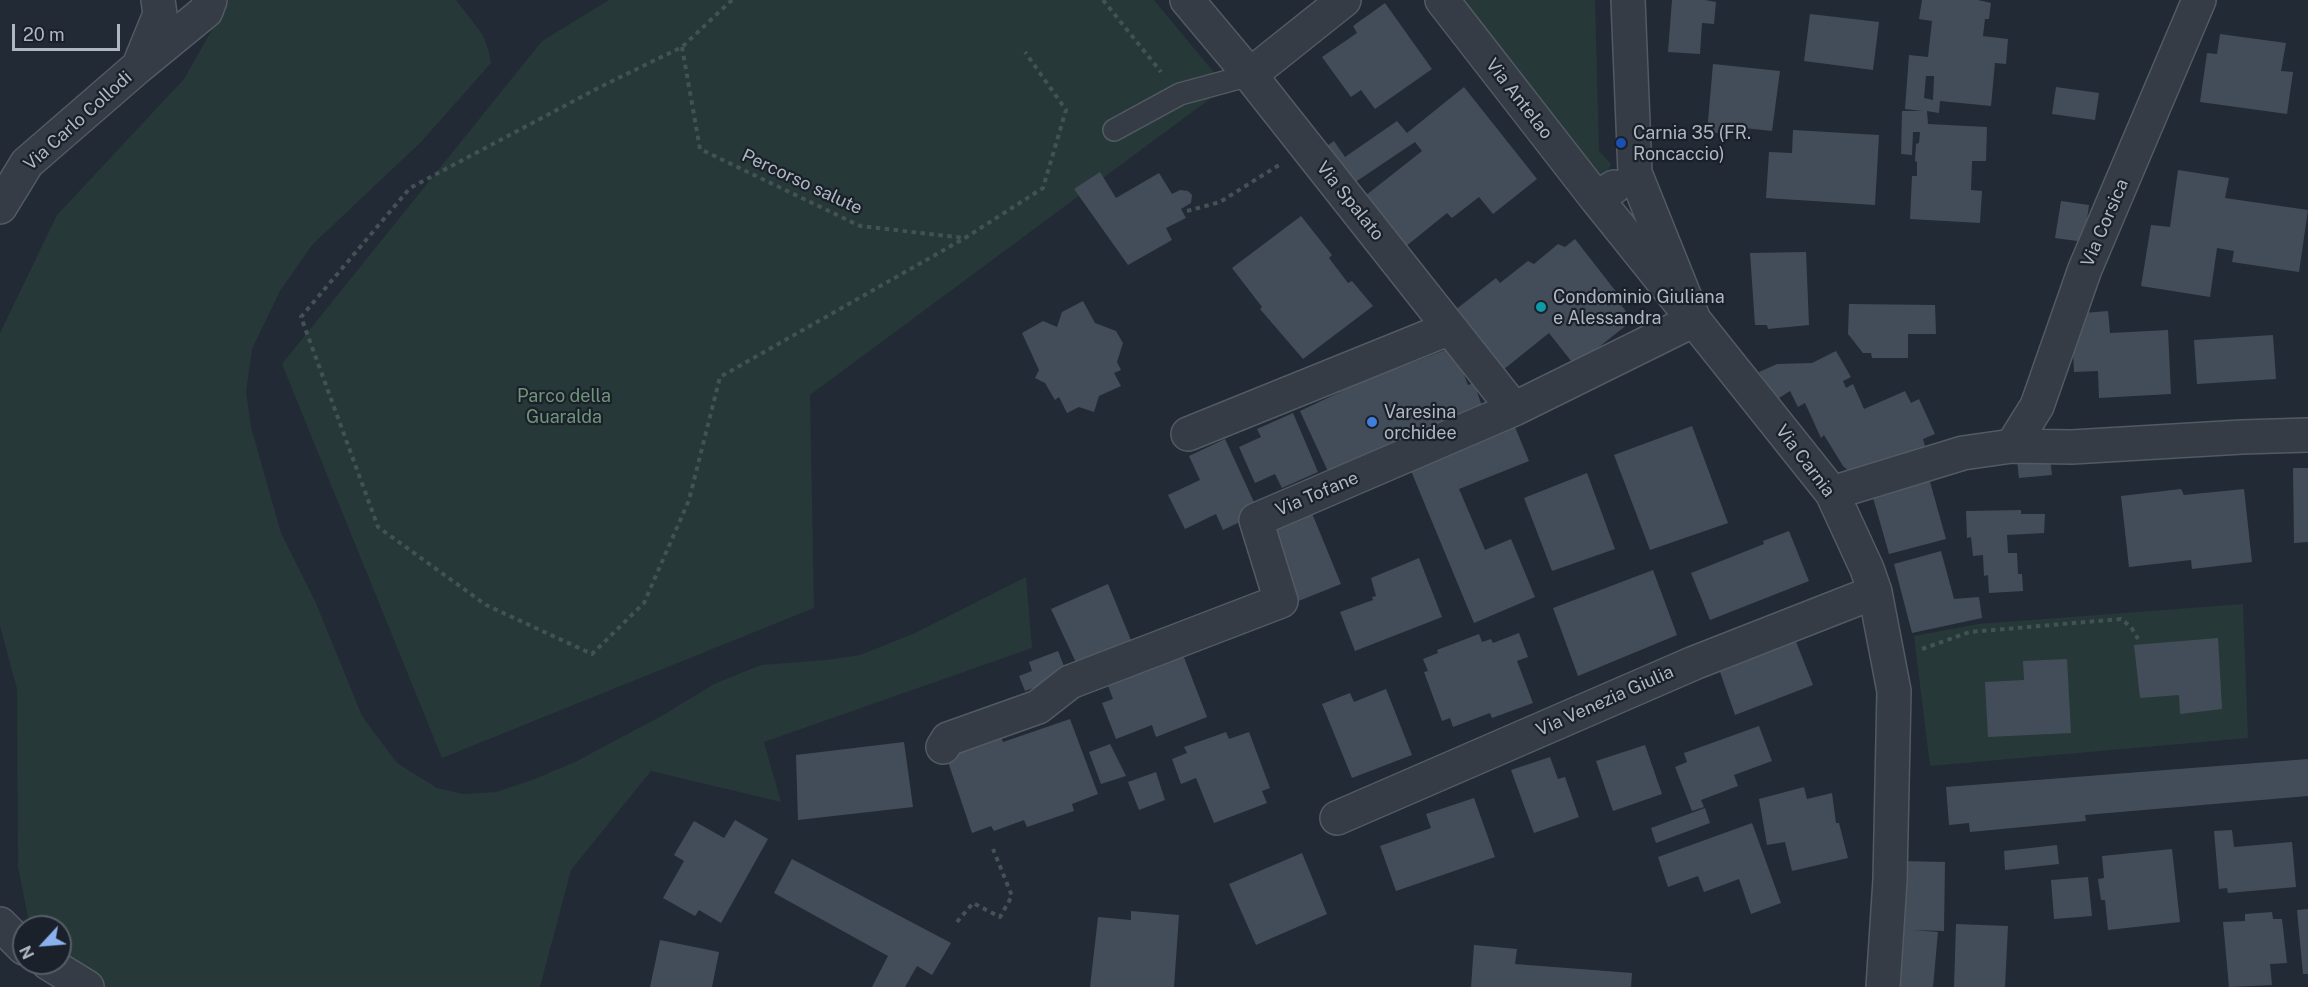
<!DOCTYPE html>
<style>
body{margin:0}
#map{position:relative;width:2308px;height:987px;overflow:hidden;background:#222a35;font-family:"Public Sans",sans-serif}
canvas{display:block}
.north{position:absolute;left:12px;top:915px;width:60px;height:60px;box-sizing:border-box;background:#1b212a;border:2px solid #565d67;border-radius:50%;rotate:244deg;font-size:16px;font-weight:700;line-height:24px;text-align:center;color:#afb7c2}
.north::after{content:'';display:block;margin:auto;width:21px;height:27px;background:#8ab0ed;clip-path:polygon(50% 0,100% 100%,50% 72%,0 100%)}
.scale{position:absolute;left:12px;top:24px;width:108px;height:27px;box-sizing:border-box;border:3px solid #afb7c2;border-top:0;padding-left:8px;font-size:18px;line-height:21px;white-space:nowrap;color:#afb7c2;-webkit-text-stroke:4px #1b212a;paint-order:stroke}
</style>
<div id="map">
<canvas width="2308" height="987"></canvas>
<div class="north">N</div>
<div class="scale">20 m</div>
</div>
<script>
const ctx = document.querySelector('canvas').getContext('2d');
ctx.lineJoin = 'round';
function paint(path, color) { ctx.fillStyle = color; ctx.fill(path, 'evenodd'); }
const toPath = rows => new Path2D(rows.map(r => 'M' + r).join(''));
function stroke(path, color, width, dash) { ctx.strokeStyle = color; ctx.lineWidth = width; ctx.lineCap = dash ? 'butt' : 'round'; ctx.setLineDash(dash || []); ctx.stroke(path); }
function drawText(font, color, halo, rows, align = 'center') {
  ctx.font = font + ' "Public Sans",sans-serif'; ctx.lineWidth = 4.5; ctx.setLineDash([]); ctx.textBaseline = 'middle'; ctx.strokeStyle = halo; ctx.fillStyle = color; for (const [text, x, y, turn = 0] of rows) {
    ctx.save(); ctx.translate(x, y); ctx.rotate((+turn || 0) * Math.PI / 180); ctx.textAlign = isNaN(turn) ? turn : align; if (halo) ctx.strokeText(text, 0, 0); ctx.fillText(text, 0, 0); ctx.restore();
  }
}
paint(toPath([
 [229,0,456,0,483,35,489,52,491,63,421,142,312,245,280,291,252,349,246,392,251,427,281,533,316,603,362,716,397,763,437,788,463,794,496,792,535,779,575,762,665,714,714,684,761,665,826,660,860,655,915,633,1026,577,1032,648,764,742,781,802,651,771,571,870,540,987,70,987,60,963,60,927,30,927,18,867,17,689,0,626,0,333,57,215,184,79],
 [609,0,1154,0,1226,87,810,395,814,608,442,758,282,364,542,41],
 [1461,0,1595,0,1599,151,1611,164,1605,177,1595,178],
 [2243,604,2248,738,1930,766,1914,636,1978,624]
]), '#273838');
paint(toPath([
 [1672,0,1705,0,1716,2,1714,24,1702,23,1700,54,1668,52],
 [1922,0,1978,0,1991,3,1989,19,1985,19,1983,36,2008,39,2006,64,1995,63,1991,106,1940,101,1939,113,1927,111,1928,124,1987,127,1986,161,1972,161,1971,190,1982,191,1980,223,1910,219,1912,176,1917,176,1917,162,1915,161,1916,144,1919,143,1920,132,1913,132,1912,155,1901,154,1902,111,1922,111,1905,109,1909,55,1928,57,1932,21,1919,19],
 [1926,76,1934,76,1933,100,1924,98],
 [1385,3,1432,69,1375,109,1361,90,1351,97,1322,57,1357,33,1353,26],
 [1810,14,1879,22,1873,70,1804,61],
 [2220,34,2286,43,2281,71,2293,72,2287,114,2200,102,2207,53,2217,54],
 [1713,64,1780,71,1772,131,1744,128,1745,136,1707,132],
 [1464,87,1537,179,1493,214,1479,197,1452,218,1447,213,1405,247,1365,196,1422,151,1415,142,1354,183,1321,150,1334,141,1345,157,1397,121,1407,133],
 [2056,87,2099,93,2095,120,2052,114],
 [1793,130,1879,135,1875,205,1766,198,1769,152,1792,153],
 [2178,170,2229,178,2225,198,2308,210,2299,272,2232,262,2234,251,2217,248,2210,297,2141,286,2151,225,2170,227],
 [1100,172,1116,198,1159,173,1172,194,1180,190,1188,191,1192,195,1191,203,1181,209,1186,218,1166,228,1172,240,1128,265,1074,189],
 [2061,201,2089,205,2084,242,2055,238],
 [1301,216,1332,255,1329,258,1348,283,1352,281,1373,306,1303,359,1260,309,1262,307,1232,268],
 [1575,239,1621,298,1617,300,1633,320,1575,366,1549,333,1498,374,1450,314,1496,278,1500,283,1528,261,1534,264,1558,244,1565,247],
 [1806,252,1809,325,1768,329,1767,325,1755,325,1750,253],
 [1083,301,1095,323,1116,331,1123,343,1117,362,1121,370,1114,373,1121,386,1099,396,1094,412,1079,407,1067,413,1059,397,1055,400,1045,383,1035,378,1039,370,1022,333,1043,321,1057,327,1062,312],
 [1849,304,1935,305,1936,334,1908,334,1908,358,1872,358,1871,353,1863,353,1848,334],
 [2108,311,2110,333,2168,330,2171,394,2099,398,2098,371,2074,372,2071,314],
 [2273,335,2276,379,2197,384,2194,340],
 [1453,347,1468,385,1474,383,1483,409,1332,480,1300,411,1359,383],
 [1836,351,1851,377,1843,381,1846,388,1853,384,1864,409,1905,391,1911,403,1919,399,1935,434,1923,439,1925,446,1852,474,1843,466,1824,435,1821,438,1805,403,1798,407,1790,391,1776,400,1759,372,1777,364,1812,363],
 [1293,413,1318,472,1282,488,1275,474,1255,483,1239,447,1261,437,1257,429],
 [1513,422,1529,461,1459,489,1485,550,1511,539,1535,597,1474,623,1409,466],
 [1692,426,1728,523,1650,550,1614,455],
 [1225,439,1259,513,1223,530,1216,514,1185,529,1168,495,1200,480,1189,456],
 [2050,457,2052,475,2019,478,2017,460],
 [2293,468,2308,468,2308,542,2294,543],
 [1927,471,1946,539,1889,554,1870,487],
 [1587,473,1615,549,1552,571,1524,498],
 [2181,489,2184,495,2244,489,2252,562,2192,569,2191,560,2129,567,2121,496],
 [1309,506,1341,584,1296,602,1264,524],
 [2021,510,2021,514,2045,514,2044,533,2007,535,2008,553,2017,553,2018,574,2022,574,2023,591,1989,593,1988,575,1984,576,1983,555,1973,556,1971,537,1967,538,1966,511],
 [1789,531,1809,581,1710,620,1691,573,1764,544,1763,541],
 [1941,551,1954,599,1979,597,1982,618,1912,633,1894,564],
 [1419,558,1442,617,1355,651,1340,612,1373,600,1372,597,1376,596,1371,578],
 [1653,570,1677,635,1578,676,1553,608],
 [1108,584,1133,645,1078,667,1051,609],
 [1519,633,1528,657,1517,661,1533,703,1492,718,1490,713,1453,727,1450,718,1442,721,1424,672,1428,671,1423,659,1438,653,1437,650,1479,634,1482,642,1491,639,1493,643],
 [2218,638,2222,709,2180,714,2179,695,2140,698,2134,645],
 [1795,639,1813,685,1735,715,1718,666],
 [1180,647,1207,717,1156,737,1152,725,1116,739,1102,703,1113,699,1104,675],
 [1058,651,1068,676,1025,691,1019,676,1032,671,1029,662],
 [2067,659,2071,733,1988,737,1985,682,2024,680,2023,661],
 [1386,689,1412,755,1352,778,1322,704,1350,693,1354,702],
 [1070,719,1098,794,1072,804,1074,811,1027,827,1024,820,994,831,991,826,972,833,946,756,1001,737,1003,742],
 [1759,726,1772,761,1734,775,1738,786,1701,800,1704,807,1692,811,1675,767,1687,762,1684,753],
 [1226,732,1229,739,1249,732,1270,788,1262,791,1267,803,1214,823,1196,778,1181,784,1172,759,1187,753,1184,747],
 [904,742,913,807,798,820,796,755],
 [1110,744,1126,776,1101,784,1089,752],
 [1645,745,1662,794,1613,811,1596,761],
 [1550,757,1558,779,1565,777,1579,817,1534,833,1511,770],
 [2308,759,2308,796,2085,815,2086,821,1970,832,1969,823,1949,825,1946,787],
 [1156,772,1165,800,1139,810,1128,782],
 [1804,787,1807,799,1832,793,1836,823,1839,823,1848,858,1792,871,1785,842,1767,845,1759,799],
 [1474,798,1495,857,1396,891,1380,846,1431,828,1426,814],
 [1705,808,1710,823,1656,843,1651,828],
 [735,820,768,839,721,923,699,910,695,916,663,898,684,861,674,855,694,821,724,838],
 [1752,823,1781,903,1751,914,1739,879,1704,892,1698,876,1668,887,1658,857],
 [2232,830,2234,847,2292,842,2296,887,2228,893,2227,888,2219,889,2214,831],
 [2057,845,2059,864,2005,870,2004,851],
 [2172,849,2180,922,2108,930,2105,900,2101,900,2098,879,2104,878,2102,856],
 [1302,853,1327,914,1256,945,1229,884],
 [792,859,951,943,932,975,917,966,905,987,872,987,888,956,774,893],
 [1902,861,1945,862,1944,931,1912,930,1938,932,1933,987,1897,987],
 [2088,877,2092,916,2054,919,2051,880],
 [2308,909,2308,974,2303,974,2297,910],
 [1131,911,1179,915,1174,987,1090,987,1098,917,1131,920],
 [2272,912,2273,919,2282,919,2287,963,2270,964,2272,985,2229,987,2223,922,2245,921,2245,914],
 [1956,924,2008,926,2005,987,1954,987],
 [660,940,719,952,712,987,650,987],
 [1474,945,1517,949,1515,964,1632,973,1631,987,1471,987]
]), '#434d59');
const service = toPath([
 [1114,130,1180,94,1250,75]
]);
const minor = toPath([
 [1187,0,1250,75,1344,0],
 [1442,0,1596,198,1614,187],
 [1628,0,1635,173,1694,320,1832,493,1867,569,1875,592,1894,691,1890,880,1883,987],
 [140,63,160,14,158,0],
 [1250,75,1514,409],
 [0,207,27,163,139,66,206,11,210,0],
 [1188,434,1450,328],
 [2012,446,2072,447,2242,437,2308,435],
 [1832,493,1963,453,2012,446,2037,406,2085,269,2199,0],
 [943,747,948,739,1038,707,1070,682,1281,601,1256,520,1514,409,1694,320,1596,198],
 [1337,818,1694,663,1875,592],
 [0,924,24,948],
 [48,963,87,987]
]);
stroke(service, '#525a63', 24);
stroke(minor, '#525a63', 36);
stroke(toPath([
 [732,0,682,47,600,87,410,188,301,317,378,527,486,605,592,654,644,603,689,500,720,377,965,238,1043,188,1066,110,1025,52],
 [1103,0,1161,72],
 [682,47,700,149,860,226,965,238],
 [1187,211,1220,202,1279,165],
 [1922,649,1970,632,2121,619,2131,627,2138,639],
 [957,922,973,903,1000,917,1012,896,993,849]
]), '#435355', 4, [4.5, 4.5]);
stroke(service, '#353c46', 21);
stroke(minor, '#353c46', 33);
for (const [x, y, r, color] of [
 [1621,143,6,"#1a4fb4"],
 [1541,307,6,"#0f9aa8"],
 [1372,422,6,"#3f7fe0"]
]) { const dot = new Path2D(); dot.arc(x, y, r, 0, 2 * Math.PI); ctx.fillStyle = color; ctx.fill(dot); stroke(dot, '#1b212a', 2); }
drawText('18px', '#afb7c2', '#1b212a', [
 ["Via Antelao",1519,99,52],
 ["Via Carlo Collodi",78,121,-42],
 ["Percorso salute",802,182,25],
 ["Via Spalato",1350,201,51],
 ["Via Corsica",2105,223,-67],
 ["Via Carnia",1805,461,53],
 ["Via Tofane",1317,494,-23],
 ["Via Venezia Giulia",1605,701,-24]
]);
drawText('18px', '#afb7c2', '#1b212a', [
 ["Carnia 35 (FR.",1633,133],
 ["Roncaccio)",1633,154],
 ["Condominio Giuliana",1553,297],
 ["e Alessandra",1553,318],
 ["Varesina",1384,412],
 ["orchidee",1384,433]
], 'left');
drawText('18px', '#709679', '#1b212a', [
 ["Parco della",564,396],
 ["Guaralda",564,417]
]);
</script>
